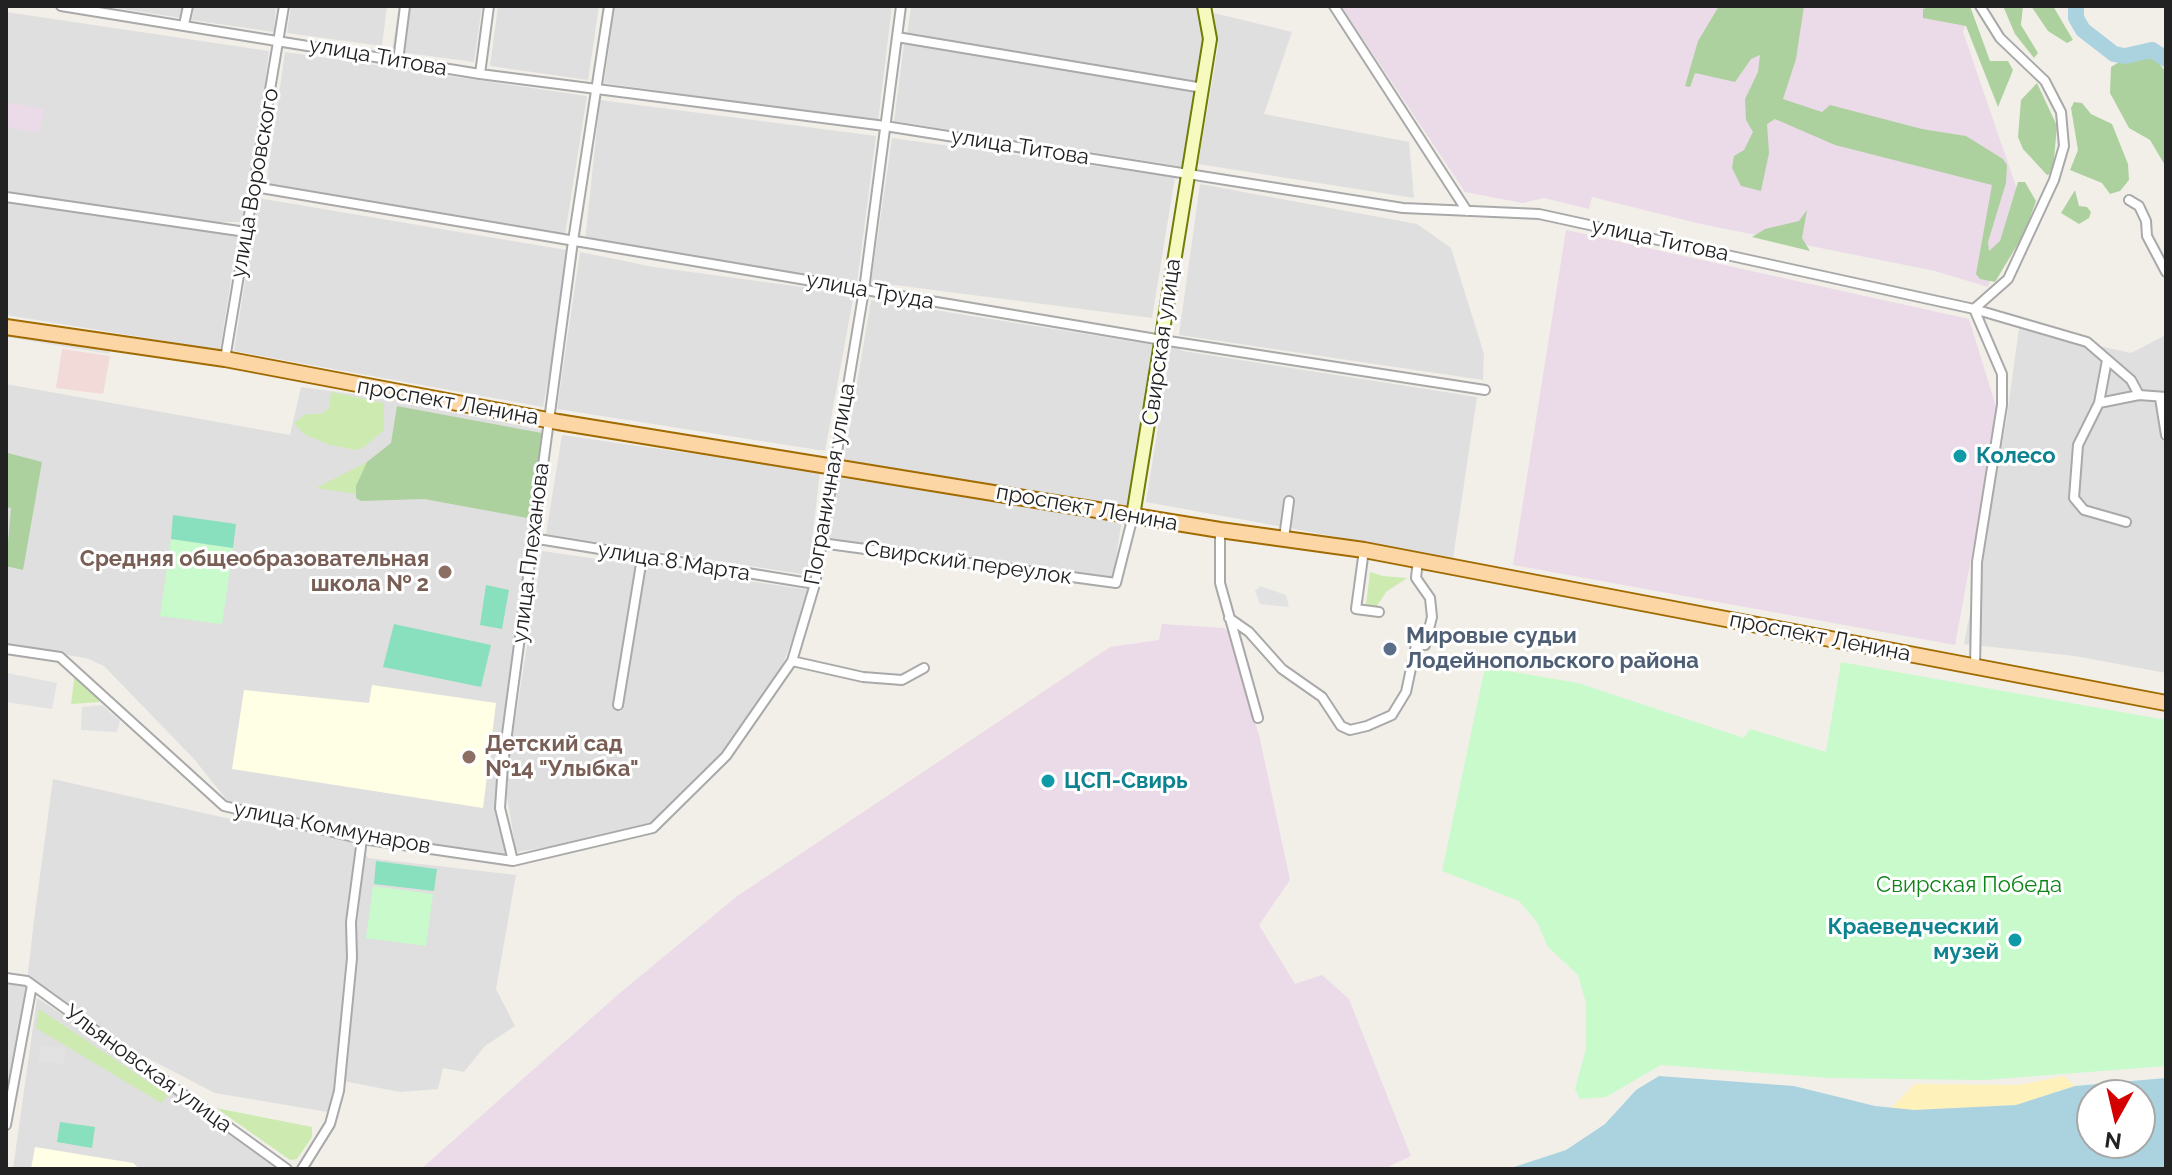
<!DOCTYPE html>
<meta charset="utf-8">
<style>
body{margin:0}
#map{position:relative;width:2172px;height:1175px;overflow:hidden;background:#f2efe9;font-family:Raleway,sans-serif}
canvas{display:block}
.frame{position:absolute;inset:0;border:8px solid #222;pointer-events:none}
.north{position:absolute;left:2076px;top:1079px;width:80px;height:80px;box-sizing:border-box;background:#fff;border:2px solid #a7a7a7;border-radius:50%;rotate:188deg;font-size:22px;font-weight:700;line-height:32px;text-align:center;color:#222}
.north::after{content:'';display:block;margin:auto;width:28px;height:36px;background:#d40000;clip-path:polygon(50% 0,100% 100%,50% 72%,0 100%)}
</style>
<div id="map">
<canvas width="2172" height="1175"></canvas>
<div class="frame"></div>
<div class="north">N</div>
</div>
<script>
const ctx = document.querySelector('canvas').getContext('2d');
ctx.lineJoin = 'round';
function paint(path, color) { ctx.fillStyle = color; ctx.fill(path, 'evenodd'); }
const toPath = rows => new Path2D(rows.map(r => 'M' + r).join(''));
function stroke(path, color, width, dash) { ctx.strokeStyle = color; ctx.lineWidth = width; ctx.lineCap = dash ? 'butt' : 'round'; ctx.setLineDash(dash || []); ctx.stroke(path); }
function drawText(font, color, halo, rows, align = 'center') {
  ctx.font = font + ' Raleway,sans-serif'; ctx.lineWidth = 6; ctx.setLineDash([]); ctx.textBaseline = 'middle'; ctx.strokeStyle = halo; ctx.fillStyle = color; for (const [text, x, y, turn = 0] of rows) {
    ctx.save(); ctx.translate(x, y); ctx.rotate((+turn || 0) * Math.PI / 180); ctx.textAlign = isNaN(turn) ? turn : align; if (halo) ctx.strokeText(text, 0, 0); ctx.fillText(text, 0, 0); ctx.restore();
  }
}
paint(toPath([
 [104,6,183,6,181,18],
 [194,6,276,6,274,32,192,20],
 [291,6,387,6,382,46,287,33],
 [399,6,482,6,474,62,392,51],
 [498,6,599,6,588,80,490,66],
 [615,6,892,6,878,122,604,83],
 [911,6,1201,6,1208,33,1201,85,907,35],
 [6,12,269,51,253,178,242,222,211,222,6,195],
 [1214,13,1292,32,1264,114,1409,142,1414,198,1198,164,1218,47],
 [904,44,1196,92,1185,167,894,121],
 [285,52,587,96,565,235,266,186],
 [600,100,876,136,857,284,585,240],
 [892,138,1175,177,1152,318,871,282],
 [1200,184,1417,224,1451,248,1484,354,1483,380,1179,335],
 [258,198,572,251,543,407,234,351],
 [6,202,239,229,220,350,6,315],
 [580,252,654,267,854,294,825,451,557,409],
 [871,300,1161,346,1134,507,844,460],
 [2019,328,2131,353,2166,335,2166,673,2075,656,1964,644,2006,423],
 [1171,345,1183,351,1477,397,1453,558,1146,502],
 [6,384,290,435,301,387,374,397,542,430,495,813,507,843,505,857,375,838,230,804,194,759,104,666,86,658,6,646],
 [562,435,820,472,808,575,546,534],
 [835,477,1122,519,1113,577,826,540],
 [542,551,810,590,782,667,729,749,656,824,624,836,516,852,505,784],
 [53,779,221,817,357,840,368,858,516,875,496,989,515,1026,485,1046,464,1072,443,1068,438,1089,400,1092,338,1080,328,1112,215,1093,97,1032,33,985,6,1126,6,982,30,985,27,981,34,920],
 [37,998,173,1086,287,1169,13,1169]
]), '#e0dfdf');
paint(toPath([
 [62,349,110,356,103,394,56,388]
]), '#f2dad9');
paint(toPath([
 [1341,6,1971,6,1963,32,2019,195,1988,287,1935,271,1701,224,1592,197,1589,209,1544,198,1523,203,1465,192],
 [6,102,44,109,39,133,6,127],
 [1566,230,1969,319,1998,413,1955,645,1513,565],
 [1162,624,1224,628,1230,634,1260,739,1290,880,1259,925,1295,984,1322,975,1349,999,1411,1156,1384,1169,421,1169,621,992,736,897,1110,647,1159,640]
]), '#ebdbe8');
paint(toPath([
 [372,685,496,703,483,808,232,769,244,690,369,703],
 [35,1147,133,1163,140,1169,31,1169]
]), '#ffffe5');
paint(toPath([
 [331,392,384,403,384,430,363,448,355,450,327,444,304,434,294,423,306,414,321,414,329,408],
 [367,462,356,494,316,488],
 [1370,572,1383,576,1407,578,1386,592,1377,606,1370,606,1366,605],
 [75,673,100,702,71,704],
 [39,1009,168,1095,161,1103,36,1028],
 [216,1108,312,1127,312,1137,297,1159,290,1160]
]), '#cdebb0');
paint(toPath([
 [1719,6,1804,6,1796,59,1783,99,1822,112,1830,105,1922,129,1966,136,2003,159,2007,165,2006,183,1988,242,1989,251,2000,241,2018,182,2025,182,2036,201,2025,232,1995,282,1980,279,1976,274,1992,185,1835,145,1775,119,1767,124,1769,153,1761,191,1741,186,1732,168,1734,156,1744,150,1753,132,1746,120,1745,99,1758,72,1760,55,1751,59,1735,82,1695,73,1690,87,1685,86,1698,41],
 [1934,6,1970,6,1990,61,2008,61,2013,70,1998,107,1966,26,1923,18,1923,9],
 [2003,6,2023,6,2021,25,2038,53,2034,58,2015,34],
 [2031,6,2053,6,2073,40,2067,43,2048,31],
 [2134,53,2153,56,2166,72,2166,167,2150,140,2129,128,2110,93,2111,67],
 [2037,83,2057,126,2054,159,2051,174,2047,175,2023,149,2018,137,2021,100],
 [2074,102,2082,103,2091,114,2112,124,2128,164,2129,180,2120,191,2110,194,2102,183,2070,170,2078,150,2071,108],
 [2075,190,2079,206,2087,207,2091,212,2089,218,2079,224,2061,213],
 [1807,210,1802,238,1810,251,1752,237,1765,229,1799,221],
 [397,406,547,434,533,519,424,499,361,501,356,498,356,486,367,462,391,443],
 [8,453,42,462,23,570,6,566,11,508,6,507]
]), '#add19e');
paint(toPath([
 [2064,1076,2075,1086,2016,1105,1914,1110,1891,1108,1915,1084,2019,1085]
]), '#fff1ba');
paint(toPath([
 [171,539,233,548,222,624,160,616],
 [1841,662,2166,720,2166,1066,1985,1080,1829,1078,1661,1065,1606,1097,1580,1099,1575,1089,1586,1049,1586,1003,1578,975,1548,947,1537,922,1519,901,1442,871,1485,667,1578,683,1744,738,1750,729,1826,752],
 [373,886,433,894,426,946,366,938]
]), '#c8facc');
paint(toPath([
 [173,515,236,524,233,548,171,539],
 [486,585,509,590,502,629,480,625],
 [394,624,491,645,481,687,383,667],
 [376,861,437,869,434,891,374,884],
 [60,1122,95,1127,92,1148,57,1142]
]), '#88e0be');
paint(toPath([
 [6,331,110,348,109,354,6,337],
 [1260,586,1286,595,1289,607,1260,604,1255,591],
 [7,673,57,683,52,709,6,702],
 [102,705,120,721,117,732,81,730,82,707],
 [41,1045,66,1049,64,1064,38,1061]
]), '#e2e2e2');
paint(toPath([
 [1659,1076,1794,1086,1875,1106,1914,1110,2016,1105,2075,1086,2166,1078,2166,1169,1508,1169,1566,1150,1605,1124,1636,1090],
 [2092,1095,2140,1095,2140,1143,2092,1143]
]), '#aad3df');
stroke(toPath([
 [2076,6,2076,18,2083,30,2114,54,2125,56,2152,50,2166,59]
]), '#aad3df', 16);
const street = toPath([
 [61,6,480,74,885,126,1403,208,1539,214,1974,309,2087,342,2131,380,2139,395,2166,397],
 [1334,6,1467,211],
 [184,25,188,6],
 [897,37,1203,88],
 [398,61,405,6],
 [480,74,489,6],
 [255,187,1162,340,1485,390],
 [6,197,246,232],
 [2129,200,2139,206,2146,221,2147,236,2166,272],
 [1974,309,2002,374,2002,405,1977,562,1975,668],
 [1974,309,2008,279,2054,180,2064,146,2061,112,2045,81,2000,38,1980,6],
 [225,359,284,6],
 [2107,360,2099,403,2139,395],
 [2160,398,2166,435],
 [2099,403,2078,445,2074,498,2084,510,2126,522],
 [1220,530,1220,583,1258,718],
 [532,538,815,584],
 [1284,538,1289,501],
 [821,543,1116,583,1133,516],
 [1364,550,1356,609,1379,612],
 [1229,618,1249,632,1282,669,1322,697,1341,726,1350,730,1367,726,1392,715,1406,692,1416,645,1425,645,1432,617,1430,598,1416,578,1418,560],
 [6,649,60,657,224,806,362,839,513,861,653,828,726,756,792,661,815,584,864,290,901,6],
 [792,661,863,677,902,680,924,668],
 [618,705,642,558],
 [513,861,500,808,503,764,573,241,609,6],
 [6,978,27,981,287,1169],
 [6,1125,32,985],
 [302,1169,330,1124,339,1091,352,958,351,922,362,839]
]);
const secondary = toPath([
 [1133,516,1210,39,1204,6]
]);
const primary = toPath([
 [6,327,225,359,558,422,1220,530,1364,550,2166,703]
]);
stroke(street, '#a9a9a9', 12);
stroke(secondary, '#707d05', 16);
stroke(primary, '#a06b00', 18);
stroke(street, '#fff', 8);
stroke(secondary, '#f7fabf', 12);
stroke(primary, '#fcd6a4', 14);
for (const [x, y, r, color] of [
 [1960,456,8,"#0f9aa8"],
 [445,572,8,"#8d6e63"],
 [1390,649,8,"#5c6f8a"],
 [469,757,8,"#8d6e63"],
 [1048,781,8,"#0f9aa8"],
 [2015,940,8,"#0f9aa8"]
]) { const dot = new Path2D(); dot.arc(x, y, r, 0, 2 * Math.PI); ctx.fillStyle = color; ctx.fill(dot); stroke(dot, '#fff', 3); }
drawText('22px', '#222', '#fff', [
 ["улица Титова",378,57,10],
 ["улица Титова",1020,147,9],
 ["улица Воровского",255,183,-80],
 ["улица Титова",1660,240,12],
 ["улица Труда",870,291,10],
 ["Свирская улица",1162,342,-82],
 ["проспект Ленина",448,402,10],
 ["Пограничная улица",830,484,-80],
 ["проспект Ленина",1087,508,10],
 ["улица Плеханова",531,553,-83],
 ["улица 8 Марта",674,562,9],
 ["Свирский переулок",968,563,8],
 ["проспект Ленина",1820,637,11],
 ["улица Коммунаров",332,828,11],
 ["Ульяновская улица",148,1069,36]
]);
drawText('bold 22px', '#0d838f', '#fff', [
 ["Колесо",1976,456],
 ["ЦСП-Свирь",1064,781],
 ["Краеведческий",1999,927,"right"],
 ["музей",1999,952,"right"]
], 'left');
drawText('bold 22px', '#785e54', '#fff', [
 ["Средняя общеобразовательная",429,559],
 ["школа № 2",429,584],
 ["Детский сад",485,744,"left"],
 ["№14 \"Улыбка\"",485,769,"left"]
], 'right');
drawText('bold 22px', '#4e5e75', '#fff', [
 ["Мировые судьи",1406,636],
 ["Лодейнопольского района",1406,661]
], 'left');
drawText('22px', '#0c8416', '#fff', [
 ["Свирская Победа",1969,885]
]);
</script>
